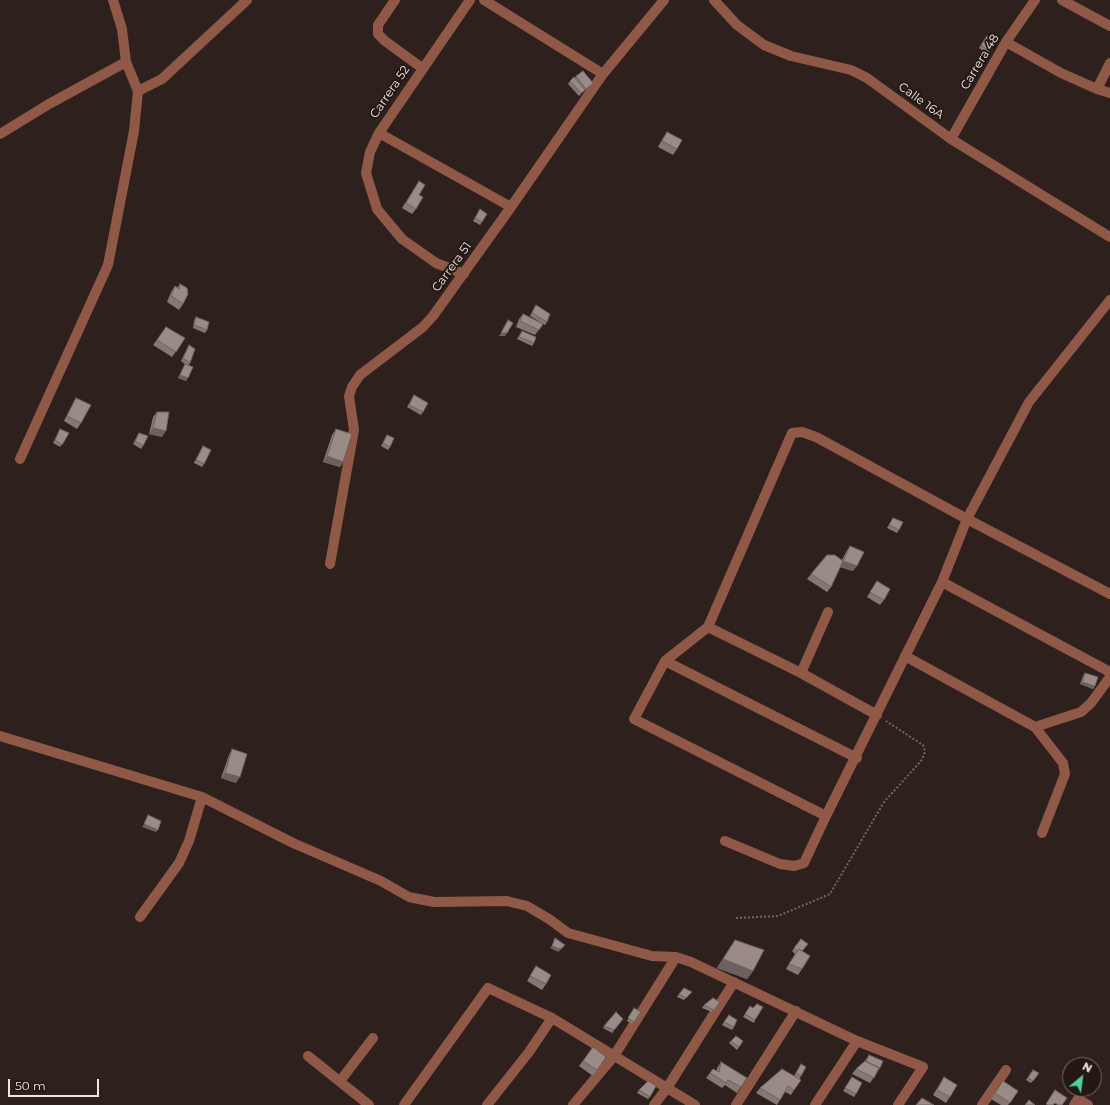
<!DOCTYPE html>
<style>
body{margin:0}
#map{position:relative;width:1110px;height:1105px;overflow:hidden;background:#2e211d;font-family:Montserrat,sans-serif}
canvas{display:block}
.north{position:absolute;left:1062px;top:1057px;width:40px;height:40px;box-sizing:border-box;background:#241814;border:1px solid #766b67;border-radius:50%;rotate:29deg;font-size:11px;font-weight:700;line-height:16px;text-align:center;color:#f0e7e4}
.north::after{content:'';display:block;margin:auto;width:14px;height:18px;background:#50d398;clip-path:polygon(50% 0,100% 100%,50% 72%,0 100%)}
.scale{position:absolute;left:8px;top:1079px;width:91px;height:18px;box-sizing:border-box;border:2px solid #f0e7e4;border-top:0;padding-left:5px;font-size:12px;line-height:14px;white-space:nowrap;color:#f0e7e4;-webkit-text-stroke:3px #241814;paint-order:stroke}
</style>
<div id="map">
<canvas width="1110" height="1105"></canvas>
<div class="north">N</div>
<div class="scale">50 m</div>
</div>
<script>
const ctx = document.querySelector('canvas').getContext('2d');
ctx.lineJoin = 'round';
const toPath = rows => new Path2D(rows.map(r => 'M' + r).join(''));
function stroke(path, color, width, dash) { ctx.strokeStyle = color; ctx.lineWidth = width; ctx.lineCap = dash ? 'butt' : 'round'; ctx.setLineDash(dash || []); ctx.stroke(path); }
function paint(path, color) { ctx.fillStyle = color; ctx.fill(path, 'evenodd'); }
function drawText(font, color, halo, rows, align = 'center') {
  ctx.font = font + ' Montserrat,sans-serif'; ctx.lineWidth = 4; ctx.setLineDash([]); ctx.textBaseline = 'middle'; ctx.strokeStyle = halo; ctx.fillStyle = color; for (const [text, x, y, turn = 0] of rows) {
    ctx.save(); ctx.translate(x, y); ctx.rotate((+turn || 0) * Math.PI / 180); ctx.textAlign = isNaN(turn) ? turn : align; if (halo) ctx.strokeText(text, 0, 0); ctx.fillText(text, 0, 0); ctx.restore();
  }
}
stroke(toPath([
 [736,918,778,916,830,894,884,802,921,761,925,752,923,745,886,721]
]), '#726663', 2, [2, 2]);
stroke(toPath([
 [395,0,378,25,378,34,385,41,422,68],
 [484,0,603,74],
 [714,0,737,25,764,45,791,56,851,70,867,78,951,139,1110,237],
 [1062,0,1110,26],
 [1006,42,1061,73,1097,89,1110,93],
 [1097,89,1110,63],
 [138,91,162,79,247,0],
 [379,133,511,207],
 [0,134,49,104,126,62],
 [951,139,1006,42,1035,0],
 [464,274,436,263,402,239,377,209,366,173,370,152,379,133,470,0],
 [1110,300,1029,402,967,519,942,582,826,816,634,719,665,661,708,627,792,433,802,432,816,437,967,519,1110,594],
 [20,459,108,265,134,131,138,91,126,62,122,29,113,0],
 [330,564,354,430,349,396,352,387,360,375,423,327,433,316,511,207,603,74,664,0],
 [942,582,1110,672],
 [708,627,801,673,877,715],
 [905,656,1035,727,1063,763,1065,774,1042,833],
 [665,661,857,758],
 [801,673,828,612],
 [1035,727,1081,712,1091,703,1110,677],
 [0,736,202,797,293,843,381,881,409,897,434,902,507,901,527,906,549,919,568,933,652,956,676,957,691,962,857,1041,923,1067,898,1105],
 [725,841,780,864,794,866,804,863,826,816],
 [140,917,179,863,189,841,202,797],
 [308,1056,369,1105],
 [340,1081,373,1038],
 [404,1105,488,988,552,1018,695,1105],
 [487,1105,529,1052,552,1018],
 [573,1105,614,1056,676,957],
 [654,1105,667,1088,734,982],
 [736,1105,796,1011],
 [815,1105,857,1041],
 [982,1105,1006,1070],
 [1074,1105,1078,1099,1088,1105]
]), '#8f5847', 10);
paint(toPath([
 [996,42,988,54,979,48,981,45],
 [576,76,593,83,591,86,584,91,579,96,568,84,570,81,575,78],
 [667,132,677,149,673,155,658,147,663,138],
 [419,181,419,195,416,209,412,214,402,208],
 [480,209,487,214,480,225,473,221],
 [180,284,183,304,179,310,167,302,171,292,175,286,177,288],
 [536,305,547,322,545,325,530,316,534,308],
 [523,314,543,324,535,335,516,327,519,319],
 [196,317,207,330,205,333,193,328,194,320],
 [166,327,185,338,172,357,153,345],
 [522,331,534,343,532,346,517,339],
 [189,345,190,363,189,365,186,381,178,378,185,364,181,361],
 [414,395,423,412,421,415,407,407],
 [76,398,81,423,77,429,64,421,73,403],
 [157,412,162,437,149,434,153,417],
 [60,429,69,433,60,447,53,443],
 [336,429,343,462,340,467,323,462,332,435],
 [139,433,143,446,141,449,133,444],
 [387,435,390,447,388,450,381,446],
 [203,446,204,464,202,467,194,463],
 [893,518,899,530,897,533,887,528],
 [850,546,853,571,840,567,831,587,827,592,807,579,811,574,842,560,846,552],
 [877,581,884,600,880,605,867,597],
 [1085,673,1095,686,1093,689,1080,684,1083,676],
 [232,749,236,783,221,778,229,755],
 [801,939,802,951,802,969,798,975,786,969,795,954,792,951],
 [735,940,753,971,747,979,717,968],
 [536,966,546,984,542,990,527,981],
 [692,992,684,1000,677,997,679,994],
 [720,1002,712,1012,702,1008,704,1005],
 [750,1006,755,1020,754,1023,743,1017],
 [634,1008,641,1012,632,1024,627,1021],
 [729,1015,734,1027,732,1030,722,1025],
 [621,1022,612,1033,603,1028,604,1026],
 [731,1041,743,1041,737,1050,729,1043],
 [593,1047,606,1057,593,1076,579,1066],
 [869,1055,880,1068,870,1083,852,1074,856,1069,865,1061],
 [721,1062,741,1087,737,1093,725,1085,722,1088,706,1078,713,1069,717,1071,717,1068],
 [801,1064,801,1076,794,1090,791,1095,785,1092,777,1105,756,1093,760,1088,794,1076],
 [1031,1072,1039,1073,1031,1083,1026,1080],
 [944,1077,950,1097,946,1103,933,1095],
 [850,1080,856,1094,854,1097,843,1091],
 [1003,1081,1018,1091,1008,1105,1001,1105,991,1099],
 [639,1090,650,1097,648,1099,637,1093]
]), '#857873');
paint(toPath([
 [593,83,591,86,584,91,586,89],
 [501,333,507,333,505,336,499,336],
 [180,375,188,378,186,381,178,378],
 [153,428,166,431,162,437,149,434],
 [327,456,343,462,340,467,323,462],
 [843,561,857,566,853,571,839,567],
 [1082,682,1095,686,1093,689,1080,684],
 [225,773,240,777,236,783,221,778],
 [144,824,158,830,156,832,142,827],
 [565,945,563,948,558,952,550,948,552,946],
 [723,959,753,971,747,979,717,968]
]), '#6c615e');
const building = toPath([
 [987,36,996,42,989,51,981,45,987,36],
 [583,71,593,83,586,89,576,76,583,71],
 [574,77,585,90,581,93,570,81,574,77],
 [667,132,682,140,677,149,662,141,667,132],
 [419,181,425,185,419,195,423,197,416,209,406,203,419,181],
 [480,209,487,214,482,222,475,218,480,209],
 [180,284,187,288,188,294,183,304,171,296,175,286,179,289,180,284],
 [536,305,550,314,547,322,532,313,536,305],
 [523,314,543,324,539,330,520,321,523,314],
 [196,317,209,322,207,330,194,325,196,317],
 [508,320,513,323,507,333,501,333,508,320],
 [166,327,185,338,176,352,157,340,166,327],
 [522,331,536,337,534,343,519,337,522,331],
 [189,345,195,349,190,363,183,358,189,345],
 [185,364,193,367,188,378,180,375,185,364],
 [414,395,428,403,423,412,409,405,414,395],
 [76,398,91,405,81,423,67,416,76,398],
 [157,412,169,412,166,431,153,428,157,412],
 [60,429,69,433,62,445,55,440,60,429],
 [336,429,352,434,343,462,327,456,336,429],
 [139,433,148,436,143,446,135,441,139,433],
 [387,435,394,438,390,447,383,443,387,435],
 [203,446,211,450,204,464,196,460,203,446],
 [893,518,903,522,899,530,889,525,893,518],
 [850,546,864,552,857,566,843,561,850,546],
 [827,555,835,555,843,561,831,587,811,574,827,555],
 [877,581,890,589,884,600,870,592,877,581],
 [1085,673,1098,677,1095,686,1082,682,1085,673],
 [232,749,247,754,240,777,225,773,232,749],
 [148,815,161,821,158,830,144,824,148,815],
 [555,938,565,945,560,949,552,946,555,938],
 [801,939,808,944,802,951,799,949,797,951,794,948,801,939],
 [735,940,764,950,753,971,723,959,735,940],
 [799,949,810,956,802,969,789,964,799,949],
 [536,966,551,975,546,984,530,976,536,966],
 [684,988,692,992,686,998,679,994,684,988],
 [713,998,720,1002,714,1010,704,1005,713,998],
 [757,1004,763,1007,755,1020,745,1014,750,1006,753,1008,757,1004],
 [634,1008,641,1012,634,1022,628,1018,634,1008],
 [616,1012,623,1019,614,1030,604,1026,616,1012],
 [729,1015,737,1020,734,1027,724,1022,729,1015],
 [736,1036,743,1041,739,1047,731,1041,736,1036],
 [593,1047,606,1057,597,1070,583,1061,593,1047],
 [869,1055,883,1061,880,1068,866,1061,869,1055],
 [865,1061,879,1068,874,1078,856,1069,865,1061],
 [721,1062,747,1078,741,1087,728,1080,726,1083,710,1073,713,1069,719,1072,721,1062],
 [801,1064,806,1067,801,1076,796,1073,801,1064],
 [782,1069,801,1080,794,1090,788,1086,780,1100,760,1088,782,1069],
 [1033,1070,1039,1073,1033,1081,1028,1078,1033,1070],
 [852,1077,862,1083,856,1094,845,1088,852,1077],
 [944,1077,957,1085,950,1097,937,1090,944,1077],
 [648,1081,656,1086,650,1097,639,1090,648,1081],
 [1003,1081,1018,1091,1010,1103,995,1093,1003,1081],
 [1055,1090,1067,1098,1062,1105,1058,1105,1055,1103,1053,1105,1048,1105,1046,1104,1055,1090],
 [922,1098,934,1105,916,1105,922,1098],
 [1029,1100,1035,1105,1025,1105,1029,1100]
]);
paint(building, '#9b8b86');
stroke(building, '#6c615e', 1);
drawText('12px', '#f0e7e4', '#241814', [
 ["Carrera 48",980,62,-59],
 ["Carrera 52",390,92,-56],
 ["Calle 16A",921,101,36],
 ["Carrera 51",452,267,-54]
]);
</script>
